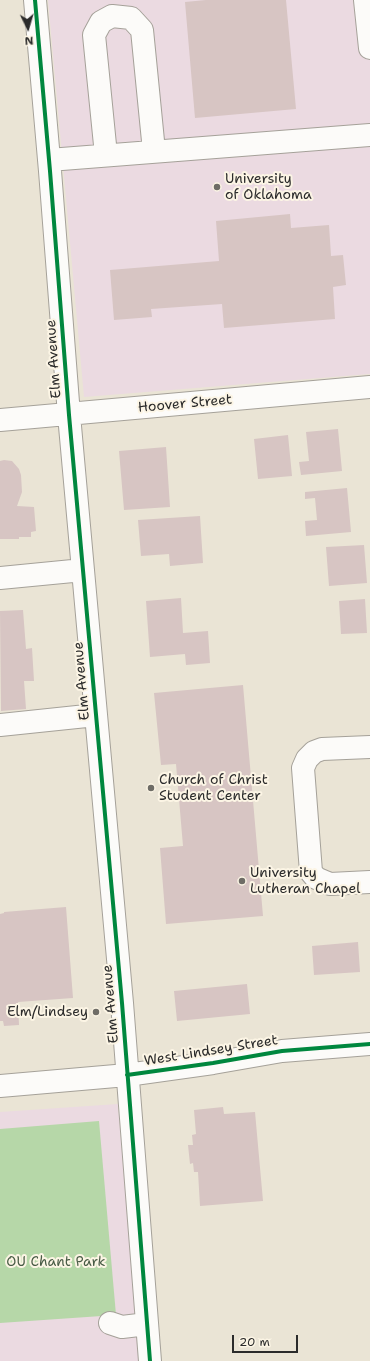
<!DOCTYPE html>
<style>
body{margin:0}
#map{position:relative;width:370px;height:1361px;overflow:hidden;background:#eae4d5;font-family:"Shantell Sans",sans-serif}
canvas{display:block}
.north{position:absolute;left:8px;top:8px;width:40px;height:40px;-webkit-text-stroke:3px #fcf5e5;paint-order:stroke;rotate:175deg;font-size:11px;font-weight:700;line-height:16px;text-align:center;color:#2b2b2b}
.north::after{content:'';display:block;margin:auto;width:14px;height:18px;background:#2b2b2b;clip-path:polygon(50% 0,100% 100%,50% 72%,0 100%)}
.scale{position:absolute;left:232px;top:1335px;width:66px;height:18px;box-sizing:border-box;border:2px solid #2b2b2b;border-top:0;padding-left:5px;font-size:12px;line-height:14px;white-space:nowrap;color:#2b2b2b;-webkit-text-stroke:3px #fcf5e5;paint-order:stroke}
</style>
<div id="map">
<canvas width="370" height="1361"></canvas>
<div class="north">N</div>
<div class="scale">20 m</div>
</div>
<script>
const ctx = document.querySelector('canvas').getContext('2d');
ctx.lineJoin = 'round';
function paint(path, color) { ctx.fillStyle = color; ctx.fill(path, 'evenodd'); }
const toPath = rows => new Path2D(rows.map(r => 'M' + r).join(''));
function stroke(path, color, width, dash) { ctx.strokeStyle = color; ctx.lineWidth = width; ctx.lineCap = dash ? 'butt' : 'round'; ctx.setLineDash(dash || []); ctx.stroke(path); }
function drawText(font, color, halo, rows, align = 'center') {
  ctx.font = font + ' "Shantell Sans",sans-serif'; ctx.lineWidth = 4; ctx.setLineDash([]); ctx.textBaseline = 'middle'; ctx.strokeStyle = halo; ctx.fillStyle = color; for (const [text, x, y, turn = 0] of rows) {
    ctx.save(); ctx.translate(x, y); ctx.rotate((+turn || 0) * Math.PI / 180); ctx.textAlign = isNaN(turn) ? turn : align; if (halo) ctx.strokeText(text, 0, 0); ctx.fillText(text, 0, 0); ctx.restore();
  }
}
paint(toPath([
 [48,0,370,0,370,374,84,397],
 [118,1104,139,1361,0,1361,0,1112]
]), '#ebdae1');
paint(toPath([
 [99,1121,116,1315,0,1323,0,1129]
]), '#b6d7a8');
paint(toPath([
 [206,0,286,0,296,109,195,118,185,2],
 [290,214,291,228,329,225,331,256,343,255,346,285,333,287,335,319,224,328,222,304,151,309,152,317,114,320,110,270,219,261,216,221],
 [338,429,342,471,301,475,299,462,309,461,306,432],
 [288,435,292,476,258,479,254,439],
 [166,447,170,507,124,510,119,451],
 [4,460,12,461,19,469,21,475,22,492,17,506,34,507,36,531,31,532,31,537,19,537,19,539,0,539,0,461],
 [347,488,351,532,306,536,305,521,317,520,315,498,305,499,305,492],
 [200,516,203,563,170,566,169,554,141,556,138,520],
 [364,545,367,583,329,586,326,547],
 [181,598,183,633,208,631,210,663,186,665,185,654,150,657,146,601],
 [365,599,367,633,341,634,339,601],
 [23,610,26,649,32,648,34,681,24,681,26,709,1,711,0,611],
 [243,685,263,916,166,924,160,848,183,846,176,764,161,765,154,693],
 [66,907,73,998,18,1002,19,1025,4,1026,3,1021,0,1021,0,914,4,913,4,912],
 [358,942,360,972,314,975,312,946],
 [247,984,250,1014,177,1021,174,991],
 [223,1107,224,1114,255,1112,263,1201,200,1206,198,1172,194,1172,193,1163,190,1164,188,1145,193,1145,192,1135,196,1134,194,1110]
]), '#d7c5c3');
const minor = toPath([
 [35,0,50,171,69,415,122,1003,150,1361],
 [365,0,370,48],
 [106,155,94,35,101,22,112,16,131,18,142,30,154,151],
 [49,160,370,135],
 [0,420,370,387],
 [0,578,83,570],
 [0,725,96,715],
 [370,747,322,749,314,752,307,759,303,768,311,872,316,878,330,884,370,882],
 [0,1086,127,1075,213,1063,282,1051,370,1044],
 [110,1323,122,1327,147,1324]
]);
stroke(minor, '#a5a199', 24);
stroke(minor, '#fcfbf9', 22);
stroke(toPath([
 [35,0,50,171,69,415,122,1003,150,1361],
 [127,1075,213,1063,282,1051,370,1044]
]), '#00873e', 4);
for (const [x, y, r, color] of [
 [217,187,4,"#6e6c66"],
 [151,788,4,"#6e6c66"],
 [242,881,4,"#6e6c66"],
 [96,1012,4,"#6e6c66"]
]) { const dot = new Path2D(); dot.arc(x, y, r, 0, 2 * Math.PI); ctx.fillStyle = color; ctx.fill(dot); stroke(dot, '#fcf5e5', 1.5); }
drawText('14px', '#2b2b2b', '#fcf5e5', [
 ["University",225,179],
 ["of Oklahoma",225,195],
 ["Church of Christ",159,780],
 ["Student Center",159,796],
 ["University",250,873],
 ["Lutheran Chapel",250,889],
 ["Elm/Lindsey",88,1012,"right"]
], 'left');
drawText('14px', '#2b2b2b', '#fcf5e5', [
 ["Elm Avenue",54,359,-94],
 ["Hoover Street",185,404,-5],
 ["Elm Avenue",82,681,-95],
 ["Elm Avenue",111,1004,-95],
 ["West Lindsey Street",211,1051,-9]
]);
drawText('14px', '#485b45', '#fcf5e5', [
 ["OU Chant Park",56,1262]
]);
</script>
